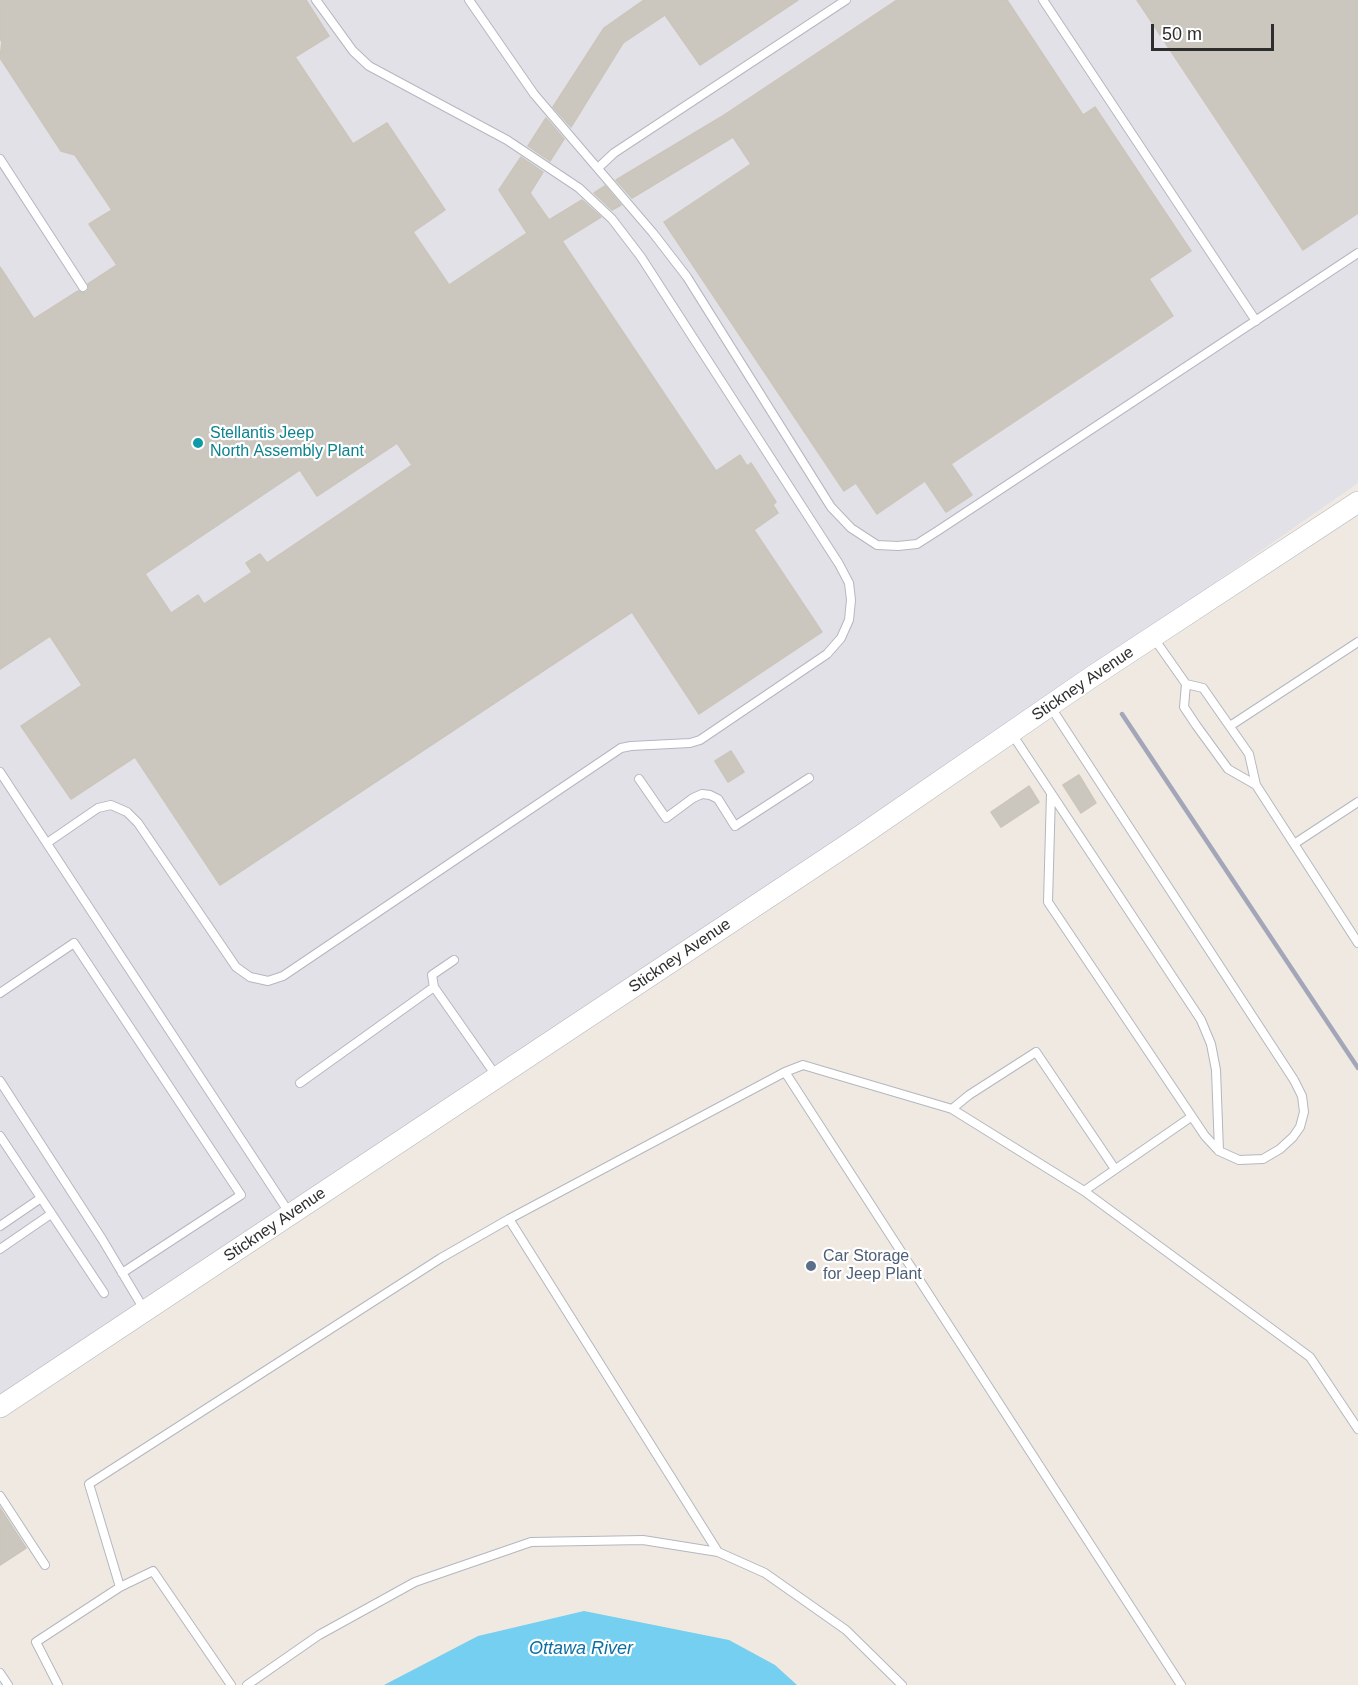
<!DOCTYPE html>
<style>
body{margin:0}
#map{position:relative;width:1358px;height:1685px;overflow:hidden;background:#efe9e1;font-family:Helvetica,sans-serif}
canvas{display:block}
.scale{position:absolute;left:1151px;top:24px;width:123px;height:27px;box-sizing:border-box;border:3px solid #2e2e2e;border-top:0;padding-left:8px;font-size:18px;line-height:21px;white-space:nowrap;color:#2e2e2e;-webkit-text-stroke:4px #fff;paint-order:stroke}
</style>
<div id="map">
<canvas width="1358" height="1685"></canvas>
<div class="scale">50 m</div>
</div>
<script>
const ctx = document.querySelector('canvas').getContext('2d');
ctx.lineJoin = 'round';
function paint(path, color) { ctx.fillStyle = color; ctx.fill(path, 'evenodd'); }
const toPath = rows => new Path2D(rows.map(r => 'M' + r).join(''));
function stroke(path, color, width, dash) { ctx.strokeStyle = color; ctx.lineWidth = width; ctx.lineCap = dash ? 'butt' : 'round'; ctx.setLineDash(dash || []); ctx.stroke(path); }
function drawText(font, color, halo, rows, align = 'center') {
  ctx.font = font + ' Helvetica,sans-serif'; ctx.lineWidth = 4.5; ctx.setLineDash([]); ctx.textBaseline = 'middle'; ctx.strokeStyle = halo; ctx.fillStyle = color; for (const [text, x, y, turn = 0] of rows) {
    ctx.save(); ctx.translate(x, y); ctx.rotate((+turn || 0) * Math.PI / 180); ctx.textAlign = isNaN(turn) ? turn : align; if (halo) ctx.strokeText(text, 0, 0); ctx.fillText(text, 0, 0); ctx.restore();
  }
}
paint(toPath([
 [0,0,1358,0,1358,483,641,982,0,1411]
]), '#e3e1e8');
paint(toPath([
 [584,1611,729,1640,775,1665,797,1685,384,1685,478,1636]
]), '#75cff0');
const building = toPath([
 [0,0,306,0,329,36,295,57,353,144,387,123,445,210,413,232,449,285,527,233,499,190,521,157,543,172,530,193,549,220,582,200,601,217,562,241,716,471,740,455,747,466,751,463,776,502,773,505,778,513,754,530,822,632,699,714,632,612,220,885,135,757,71,799,21,726,82,685,50,636,0,669,0,267,34,319,78,291,83,293,87,292,89,287,88,284,117,265,89,224,112,210,75,155,61,151,0,58,2,42,0,39,0,0],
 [397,443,412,465,267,563,260,554,246,563,252,572,204,604,198,595,171,613,145,574,300,470,317,496,397,443],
 [644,0,798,0,700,65,665,15,623,43,571,127,553,107,604,28,644,0],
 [897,0,1007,0,1083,115,1095,107,1191,251,1149,279,1173,316,951,464,972,495,946,512,925,481,877,514,856,483,844,491,664,222,751,164,733,137,632,198,616,180,721,117,897,0],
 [1137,0,1358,0,1358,213,1303,250,1137,0],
 [546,118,564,139,550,161,528,146,546,118],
 [605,186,621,205,612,210,594,193,605,186],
 [731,751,744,772,728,782,715,761,731,751],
 [1079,775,1096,803,1081,813,1063,785,1079,775],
 [1029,786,1039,802,1001,827,991,812,1029,786],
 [0,1508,26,1548,0,1565,0,1508]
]);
paint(building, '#cbc7bf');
stroke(building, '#cbc5ba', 1.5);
const service = toPath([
 [469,0,534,94,653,233,687,277,831,507,851,528,877,545,898,546,917,544,939,530,1358,253],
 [1043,0,1256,321],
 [0,159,83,287],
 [598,168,614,153,846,0],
 [1153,637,1186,684,1184,707,1196,725,1228,769,1256,785],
 [1186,684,1203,688,1249,754,1256,785,1358,943],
 [1230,726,1358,642],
 [1012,734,1051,793,1048,902,1205,1136,1219,1151,1239,1160,1263,1159,1280,1149,1293,1137,1300,1127,1304,1112,1302,1096,1294,1080,1050,706],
 [0,772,290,1214],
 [639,779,666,818,693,798,702,794,710,795,718,799,735,826,809,778],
 [1051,793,1201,1020,1211,1044,1216,1070,1219,1151],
 [47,843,98,808,111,805,127,812,138,823,236,967,250,977,268,981,283,976,621,748,631,746,690,743,700,740,827,654,841,638,849,620,851,600,849,583,839,564,641,257,612,219,579,188,507,140,369,66,353,51,316,0],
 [1294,844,1358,802],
 [434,987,432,975,454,960],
 [0,993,74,943,241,1195,122,1273],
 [785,1072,1181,1685],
 [0,1081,102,1239,145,1311],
 [300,1083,434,987,497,1077],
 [952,1109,969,1095,1036,1052,1115,1169],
 [0,1136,104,1293],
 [1084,1191,1191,1117],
 [509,1219,718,1552],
 [0,1226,41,1198],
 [0,1249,51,1214],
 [0,1496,45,1565],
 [120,1587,153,1571,231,1685],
 [0,1673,8,1685],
 [58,1685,36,1642,120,1587,89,1484,441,1258,509,1219,785,1072,803,1065,952,1109,1084,1191,1310,1357,1358,1429],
 [247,1685,319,1635,415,1582,531,1542,643,1540,718,1552,765,1573,846,1630,902,1685]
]);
const tertiary = toPath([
 [0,1407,859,837,1090,678,1358,502]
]);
stroke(service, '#b4b7c1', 10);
stroke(tertiary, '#b4b7c1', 22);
stroke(service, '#fff', 8);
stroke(tertiary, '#fff', 21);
stroke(toPath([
 [1122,714,1358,1068]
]), '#a3a6b8', 4.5);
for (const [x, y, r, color] of [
 [198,443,6,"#0f9aa8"],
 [811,1266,6,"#5c6f8a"]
]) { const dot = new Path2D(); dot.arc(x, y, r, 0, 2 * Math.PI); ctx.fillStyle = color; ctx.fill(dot); stroke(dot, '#fff', 2); }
drawText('16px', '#0d838f', '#fff', [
 ["Stellantis Jeep",210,434],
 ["North Assembly Plant",210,452]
], 'left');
drawText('16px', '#2e2e2e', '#fff', [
 ["Stickney Avenue",1083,684,-34],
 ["Stickney Avenue",680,956,-34],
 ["Stickney Avenue",275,1225,-34]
]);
drawText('16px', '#4e5e75', '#fff', [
 ["Car Storage",823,1257],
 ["for Jeep Plant",823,1275]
], 'left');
drawText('italic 18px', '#0d6fa3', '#fff', [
 ["Ottawa River",581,1649]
]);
</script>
